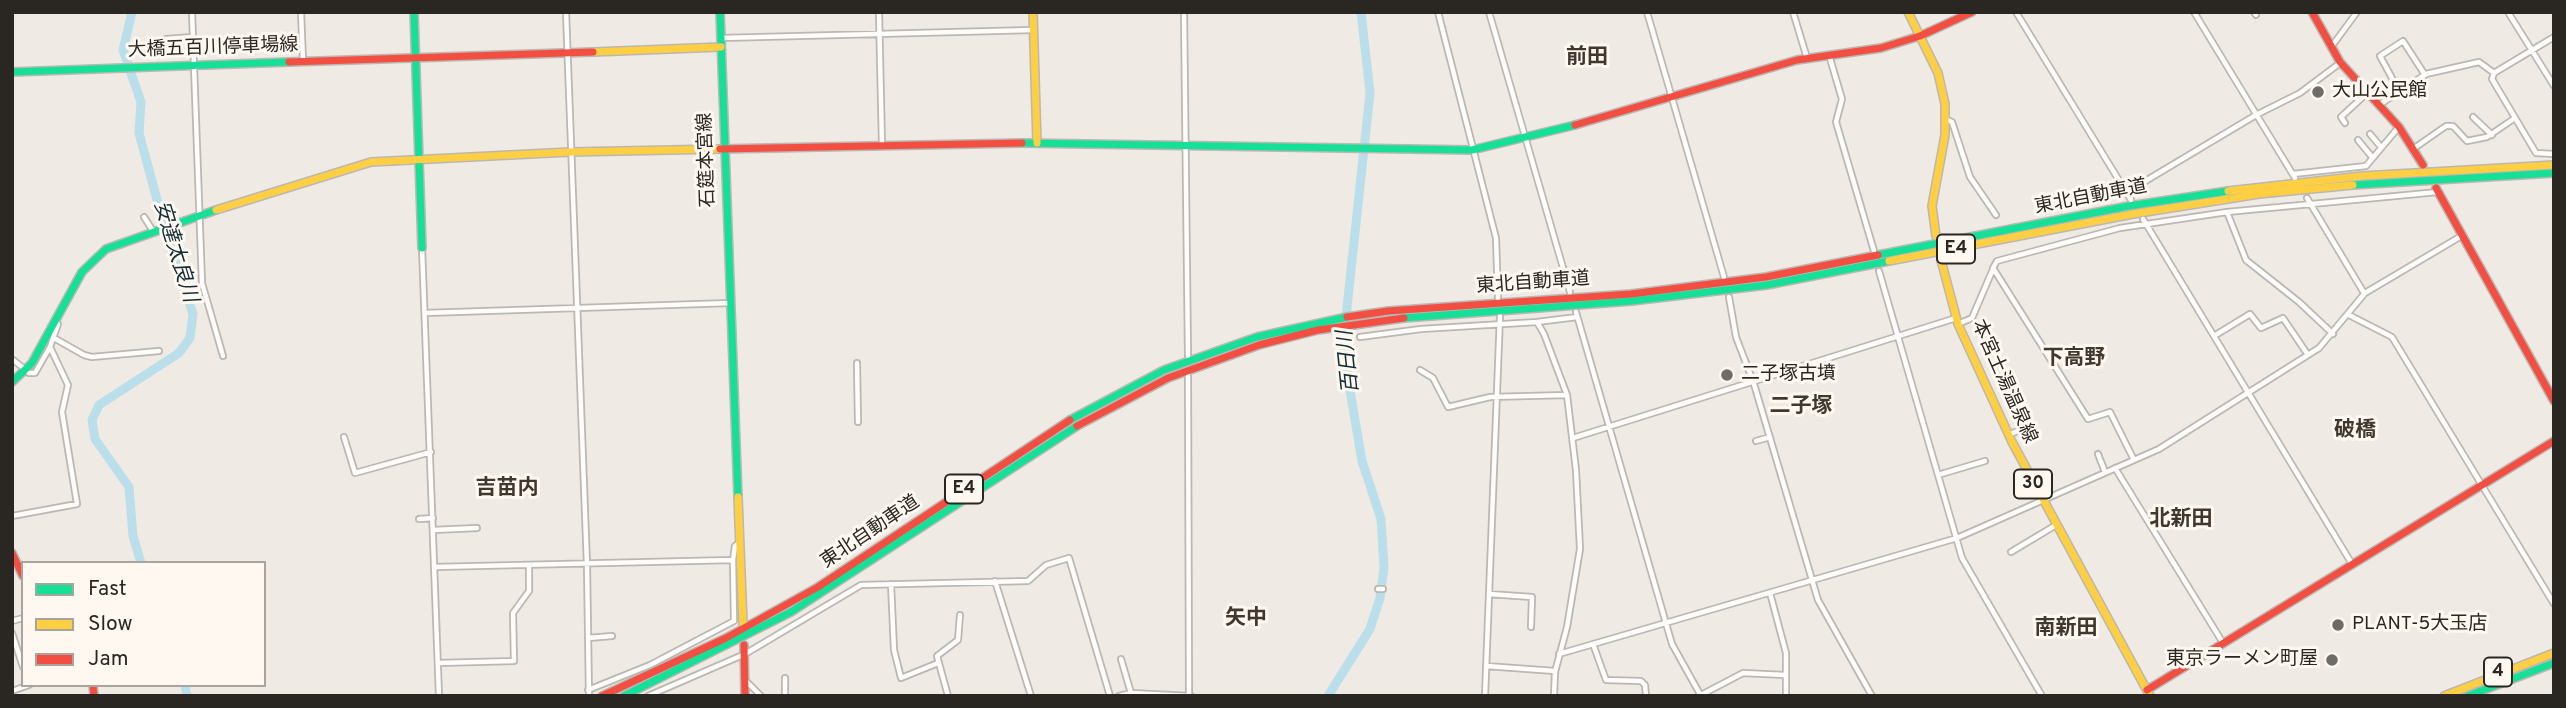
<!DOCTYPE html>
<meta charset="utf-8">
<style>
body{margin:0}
#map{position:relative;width:2566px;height:708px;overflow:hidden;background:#efeae4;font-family:Overpass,sans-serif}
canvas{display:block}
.frame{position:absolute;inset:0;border:14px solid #2a2622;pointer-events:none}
.legend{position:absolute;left:21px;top:561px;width:245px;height:126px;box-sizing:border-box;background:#fef8f1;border:2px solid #a9a49e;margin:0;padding:9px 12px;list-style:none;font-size:21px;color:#2a2622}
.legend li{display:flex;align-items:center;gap:14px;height:35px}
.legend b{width:35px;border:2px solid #a9a49e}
</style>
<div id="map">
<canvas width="2566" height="708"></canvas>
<div class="frame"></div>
<ul class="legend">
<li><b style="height:9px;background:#16e098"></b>Fast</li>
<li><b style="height:9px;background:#ffcf43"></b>Slow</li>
<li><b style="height:9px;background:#f24e42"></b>Jam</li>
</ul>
</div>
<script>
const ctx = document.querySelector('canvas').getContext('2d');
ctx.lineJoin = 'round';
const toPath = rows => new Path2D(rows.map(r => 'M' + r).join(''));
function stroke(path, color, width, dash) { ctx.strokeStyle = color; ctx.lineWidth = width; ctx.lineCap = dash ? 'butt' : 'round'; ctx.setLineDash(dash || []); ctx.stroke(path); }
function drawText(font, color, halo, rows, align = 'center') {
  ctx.font = font + ' Overpass,"Noto Sans JP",sans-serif'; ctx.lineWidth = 6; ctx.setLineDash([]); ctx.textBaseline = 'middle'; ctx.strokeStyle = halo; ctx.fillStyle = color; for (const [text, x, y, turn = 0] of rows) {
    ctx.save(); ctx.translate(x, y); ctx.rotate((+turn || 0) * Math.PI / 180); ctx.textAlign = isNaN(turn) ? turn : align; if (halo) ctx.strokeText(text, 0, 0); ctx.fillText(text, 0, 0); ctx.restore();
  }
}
stroke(toPath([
 [132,12,123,50,141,102,139,133,167,237,193,314,190,338,179,353,99,405,92,420,95,439,129,487,133,536,141,563],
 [185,685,187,696],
 [1328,696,1370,629,1380,598,1384,568,1381,519,1362,461,1346,367,1344,335,1370,93,1361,12]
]), '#badfea', 9);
const street = toPath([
 [192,12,202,283,223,356],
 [301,12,303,61],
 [566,12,587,565,589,696],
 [879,12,882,145],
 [1184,12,1188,356],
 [1438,12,1496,238,1498,298],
 [1489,12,1570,292],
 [1647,12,1724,277],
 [1793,12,1807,58],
 [2016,12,2131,200],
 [2194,12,2295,178],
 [2254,12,2256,15],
 [2508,12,2554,86],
 [721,38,1033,30],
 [166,39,193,37],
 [2332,46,2357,12],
 [1829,55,1842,99,1836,122,1874,251],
 [2494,73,2492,79,2536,153,2554,154],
 [2399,91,2380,56,2403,41,2425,75],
 [2379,105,2426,74,2479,62,2494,73,2554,37],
 [2473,117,2492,135],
 [1946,119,1952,122,1970,177,1996,215],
 [2345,123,2341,117,2367,93],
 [2370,134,2381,147],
 [2358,140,2372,157],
 [2413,149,2446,126,2453,126,2467,141,2487,137,2515,118],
 [2293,174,2366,166,2398,128],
 [2127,192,2256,115,2300,93,2340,63],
 [2307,198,2364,293],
 [2227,212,2438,192],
 [144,217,153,231],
 [2143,219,2352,564],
 [422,248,439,696],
 [1879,271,1962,558,2042,696],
 [1729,297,1736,337,1754,384,1818,600,1872,696],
 [1576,312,1672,644,1701,696],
 [425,313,730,303],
 [2349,315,2392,337,2554,604],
 [1537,322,1577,317],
 [1958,324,1972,318,1993,269],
 [2214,336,2250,314,2261,328,2283,318,2308,355],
 [1360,337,1421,329,1537,322,1544,334,1567,395,1576,470,1580,549,1567,627,1555,672,1554,696],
 [54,338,84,355,92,357,159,351],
 [12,359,22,367],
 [857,363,858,422],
 [1420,370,1433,378,1448,407,1490,397,1567,395],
 [29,373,35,373,50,347],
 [1188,376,1189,695],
 [2009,435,2027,426],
 [344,437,355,473,431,452],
 [1573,438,1956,318],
 [1756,441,1770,437],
 [2098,454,2105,472],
 [2134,460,2110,412,2088,419,1993,268,1997,261,2120,228,2227,212,2246,260,2299,302,2333,334],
 [2115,468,2223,643],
 [1938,475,1985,461],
 [12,516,77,504,62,412,68,385,50,347,58,324,55,320],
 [419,519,433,518],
 [433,530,477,528],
 [2011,552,2056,525],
 [434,567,733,560,735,546,739,543],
 [995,581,1031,696],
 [891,584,894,650,901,678,938,663],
 [1378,589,1383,589],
 [1770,593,1786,653,1786,696],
 [1489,594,1532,597,1531,627],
 [12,621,23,618],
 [12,633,23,667],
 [588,638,612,636],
 [1593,644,1606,680,1641,681,1645,685,1646,696],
 [1559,654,1957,538,2159,449,2319,348,2365,293,2463,235],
 [1121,659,1131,693],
 [438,663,514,661,513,613,529,591,529,566],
 [1486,666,1555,671],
 [785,678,785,696],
 [744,679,761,696],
 [588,690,650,665,734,621,733,560],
 [12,691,29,685],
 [1701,695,1743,673,1785,675],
 [648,696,745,654,861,585,1028,581,1046,565,1069,558,1110,696],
 [948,696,937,656,958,640,960,615],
 [1119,696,1131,693,1191,696],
 [1485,696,1500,316]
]);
const fast = toPath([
 [414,12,422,248],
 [720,12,738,497],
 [12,72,289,62],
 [1022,143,1472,150,1575,125],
 [2353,185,2554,173],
 [1878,255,2129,206,2228,191],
 [1404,318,1632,301,1767,285,1889,261],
 [12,382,32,363,82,272,106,249,216,210],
 [1070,420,1164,370,1257,337,1347,317],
 [624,696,791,612,1077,426],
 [2468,696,2554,663]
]);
const slow = toPath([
 [1033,12,1037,143],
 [1908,12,1938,73,1945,104,1945,135,1932,206,1936,236],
 [593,52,721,47],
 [2228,191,2362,176,2554,165],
 [216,210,371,162,570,152,720,149],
 [1941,260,1958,324,2012,442,2150,696],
 [1889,261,2133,214,2259,194,2353,185],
 [738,497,743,624],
 [2444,696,2554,653]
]);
const jam = toPath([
 [2312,12,2340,62,2399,127,2423,165],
 [289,62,593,52],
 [1575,125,1797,60,1881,48,1920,36,1972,12],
 [720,149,1022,143],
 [2436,188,2554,401],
 [1347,317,1388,311,1631,294,1766,277,1878,255],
 [1077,426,1168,378,1259,345,1318,330,1404,318],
 [12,553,23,576],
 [744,645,745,696],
 [93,685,94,696],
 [2147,690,2554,441],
 [602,696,726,638,818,587,1070,420]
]);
stroke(street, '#bbb7b2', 8);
stroke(fast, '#bbb7b2', 10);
stroke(slow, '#bbb7b2', 10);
stroke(jam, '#bbb7b2', 10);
stroke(street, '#fdfcfb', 4.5);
stroke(fast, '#16e098', 7);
stroke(slow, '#ffcf43', 7);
stroke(jam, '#f24e42', 7);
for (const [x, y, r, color] of [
 [2318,92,7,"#6f6b66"],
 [1727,375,7,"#6f6b66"],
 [2338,625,7,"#6f6b66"],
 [2332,660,7,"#6f6b66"]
]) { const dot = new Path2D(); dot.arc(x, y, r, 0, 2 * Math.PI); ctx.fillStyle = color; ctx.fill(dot); stroke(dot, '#fef8f1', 2.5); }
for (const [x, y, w] of [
 [1956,249,38],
 [2033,484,38],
 [964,489,38],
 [2498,672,28]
]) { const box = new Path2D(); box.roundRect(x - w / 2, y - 14.5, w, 29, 5); ctx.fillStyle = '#fef8f1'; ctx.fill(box); stroke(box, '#2a2622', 2); }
drawText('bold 18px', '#2a2622', null, [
 ["E4",1956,249],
 ["30",2033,484],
 ["E4",964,489],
 ["4",2498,672]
]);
drawText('19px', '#2a2622', '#fef8f1', [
 ["大橋五百川停車場線",213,49,-2],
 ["石筵本宮線",708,160,-92],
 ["東北自動車道",2091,198,-11],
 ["東北自動車道",1533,284,-4],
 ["本宮土湯温泉線",2003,382,66],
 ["東北自動車道",871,533,-34]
]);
drawText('19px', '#2a2622', '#fef8f1', [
 ["大山公民館",2332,92],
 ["二子塚古墳",1741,375],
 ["PLANT-5大玉店",2352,625],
 ["東京ラーメン町屋",2318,660,"right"]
], 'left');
drawText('bold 21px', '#40382f', '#fef8f1', [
 ["前田",1587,59],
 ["下高野",2074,360],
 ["二子塚",1801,408],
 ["破橋",2355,432],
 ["吉苗内",507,490],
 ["北新田",2181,521],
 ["矢中",1246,620],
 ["南新田",2066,630]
]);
drawText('italic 21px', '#122e36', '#fef8f1', [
 ["安達太良川",174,252,73],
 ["百日川",1350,362,-96]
]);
</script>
